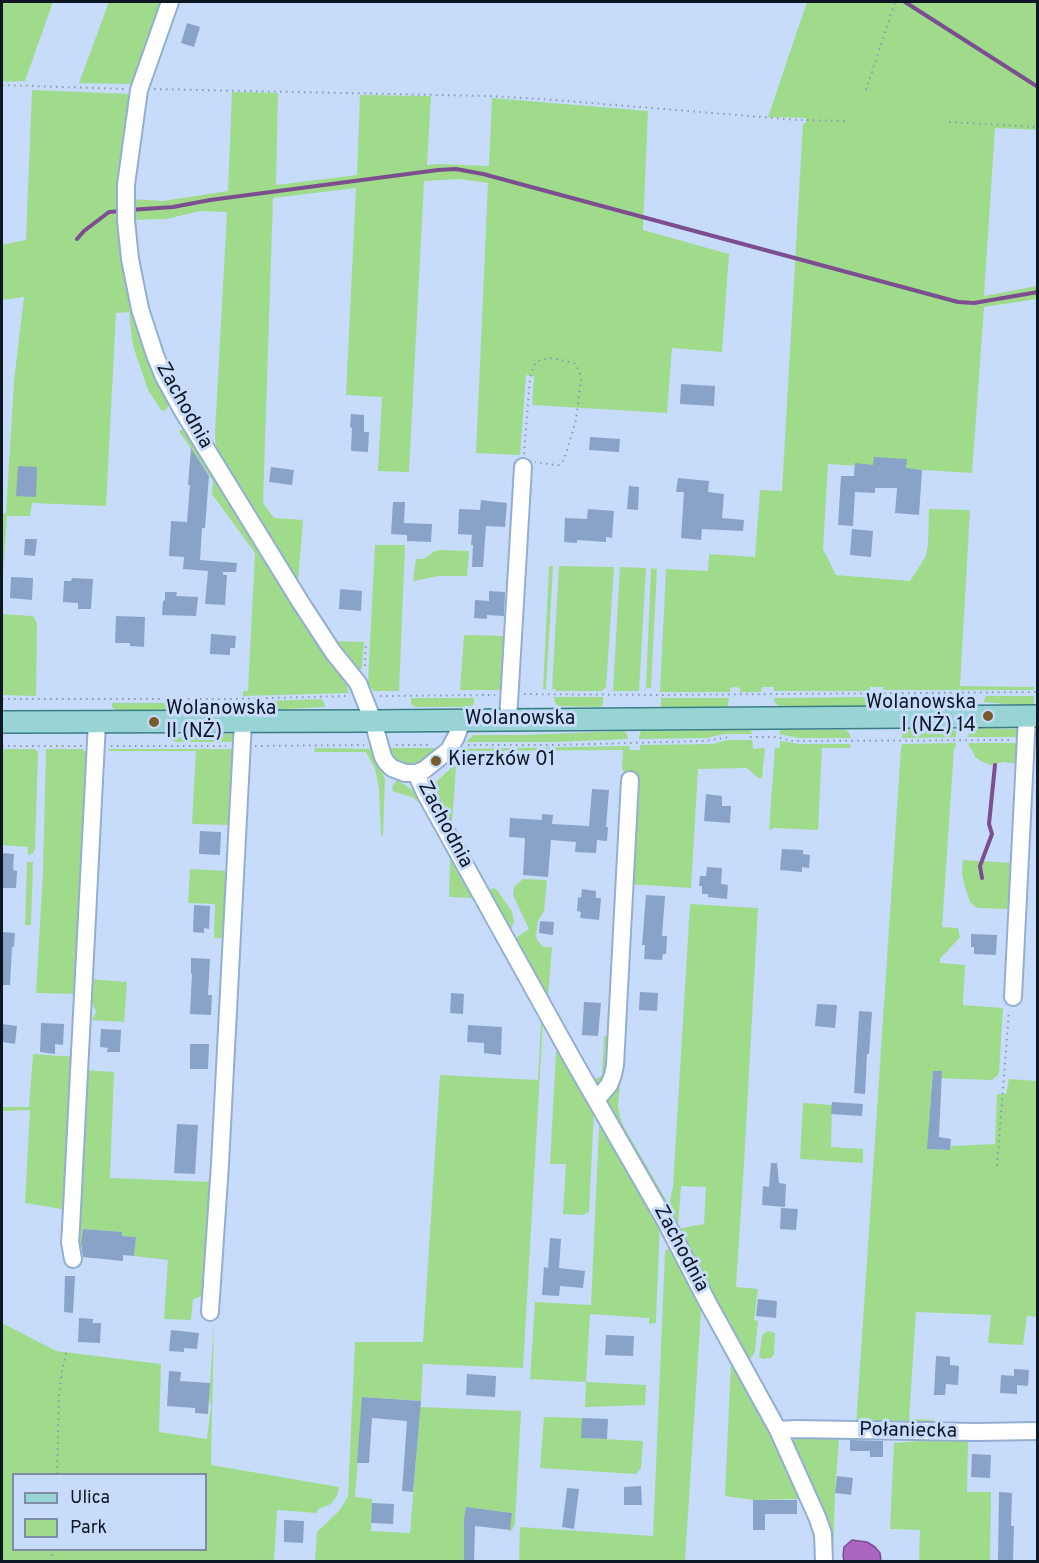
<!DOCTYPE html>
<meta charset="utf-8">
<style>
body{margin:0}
#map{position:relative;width:1039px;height:1563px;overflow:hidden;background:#c7dcfb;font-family:Overpass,sans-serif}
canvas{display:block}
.frame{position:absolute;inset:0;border:3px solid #0d1623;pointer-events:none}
.legend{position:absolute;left:12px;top:1473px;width:195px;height:78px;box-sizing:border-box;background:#c7dcfb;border:2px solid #7d8da5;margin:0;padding:8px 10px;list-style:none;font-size:18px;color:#0d1623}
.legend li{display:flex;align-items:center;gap:12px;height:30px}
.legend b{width:30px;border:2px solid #7d8da5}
</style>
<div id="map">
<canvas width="1039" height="1563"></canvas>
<div class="frame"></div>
<ul class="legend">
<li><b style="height:8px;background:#98d3d5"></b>Ulica</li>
<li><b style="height:16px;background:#9fdb8b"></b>Park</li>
</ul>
</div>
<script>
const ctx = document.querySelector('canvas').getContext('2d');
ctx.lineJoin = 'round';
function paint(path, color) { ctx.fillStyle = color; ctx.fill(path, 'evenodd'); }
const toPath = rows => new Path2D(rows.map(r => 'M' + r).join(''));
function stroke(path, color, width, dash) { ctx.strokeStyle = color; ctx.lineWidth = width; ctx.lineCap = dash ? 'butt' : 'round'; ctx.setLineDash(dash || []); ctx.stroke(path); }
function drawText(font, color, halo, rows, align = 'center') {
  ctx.font = font + ' Overpass,sans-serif'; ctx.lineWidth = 6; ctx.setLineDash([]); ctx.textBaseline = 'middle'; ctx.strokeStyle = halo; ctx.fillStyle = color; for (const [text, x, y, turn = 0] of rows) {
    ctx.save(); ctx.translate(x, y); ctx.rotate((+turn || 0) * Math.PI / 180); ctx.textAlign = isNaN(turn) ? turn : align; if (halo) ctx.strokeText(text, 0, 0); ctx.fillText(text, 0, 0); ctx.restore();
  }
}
paint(toPath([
 [2,2,53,2,25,81,2,82],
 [109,2,164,2,135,84,79,83],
 [807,2,1037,2,1037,130,995,128,984,296,1037,286,1037,299,984,307,972,473,828,464,823,549,836,575,910,581,926,556,928,545,929,509,970,510,960,686,1034,687,1034,690,883,690,883,687,870,687,870,691,774,691,774,687,762,687,761,692,740,692,740,688,736,687,730,688,730,692,660,692,666,569,708,571,709,554,755,557,760,490,782,491,803,123,806,123,806,118,768,117],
 [32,90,129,94,129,102,120,162,117,198,122,238,169,400,169,405,165,411,161,410,148,390,133,346,129,312,116,313,106,506,32,503,30,516,7,516,2,590,2,514,6,513,14,381,24,297,2,300,2,245,26,240],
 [232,92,278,93,276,185,357,175,360,95,431,96,427,165,438,164,489,166,492,98,648,111,643,230,729,254,722,352,672,348,667,413,532,405,534,376,526,375,520,455,476,453,488,183,459,179,424,181,409,472,378,471,382,397,346,395,356,188,273,198,263,503,274,518,303,520,298,581,334,641,364,642,362,667,360,670,356,670,341,655,218,455,216,446,215,433,227,212,201,211,166,219,131,220,130,199,163,201,228,191],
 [186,428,348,679,350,686,347,688,349,693,243,696,243,691,248,691,255,553,212,494,213,481,179,431],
 [375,545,405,545,399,691,374,691,369,686,368,682],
 [442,550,469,551,467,576,439,576,413,581,416,559,424,559,435,551],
 [549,566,553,566,546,690,543,689],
 [559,566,614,567,606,688,603,689,602,691,556,691,555,689,552,689],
 [620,567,646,568,639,691,613,691],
 [651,568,657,569,651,688,646,688],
 [2,614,31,616,34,617,37,623,36,696,2,695],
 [464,635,509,636,506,690,460,690],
 [986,696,1034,696,1034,701,1033,705,1030,706,983,702],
 [554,697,603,697,603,702,602,706,599,707,558,706,555,703],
 [871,697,869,705,867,707,782,708,776,704,774,701,774,698],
 [882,697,940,697,943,701,915,706,885,707,882,703],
 [411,698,474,698,474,702,473,705,469,707,415,707,411,704],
 [661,698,729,698,728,706,723,708,663,708,661,707],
 [321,699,324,702,325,707,245,711,242,707,242,702],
 [179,702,230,702,228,709,227,711,182,711,179,708],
 [112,703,167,703,166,710,163,712,117,711,112,707],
 [974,728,1018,729,1021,737,968,737,969,732],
 [907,729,952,729,956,731,956,737,902,738,903,731],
 [750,730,753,734,724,734,707,738,639,739,640,732,643,731],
 [781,730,846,730,849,733,851,738,799,738,779,734],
 [624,731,627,734,628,739,556,742,466,742,473,735,523,735],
 [198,733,232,734,235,737,236,742,175,742,172,739],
 [727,740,752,740,753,749,765,748,762,778,758,778,747,768,698,769,691,888,629,884,631,774,622,770,623,750,457,751,452,825,481,876,477,876,430,791,434,790,435,783,454,765,451,761,457,749,629,746,630,750,640,750,640,745,713,744],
 [780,741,800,744,850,744,851,748,822,748,818,830,773,828,772,830,769,829,775,748,780,748],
 [956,743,956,747,954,748,942,927,958,928,960,937,940,959,940,963,965,965,963,1005,1003,1008,999,1074,992,1080,932,1078,928,1149,950,1150,951,1146,995,1144,997,1094,1006,1094,1009,1079,1037,1081,1037,1317,1027,1316,1023,1345,988,1343,991,1315,916,1312,909,1419,934,1420,933,1428,856,1426,901,748,902,744],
 [969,743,1020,743,1019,764,1003,762,991,765,981,761,975,757,971,748,969,747],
 [314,748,374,749,385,780,383,835,381,836,379,788,375,769,366,752,315,752],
 [389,748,439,748,421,762,407,766,397,762,392,756],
 [2,749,35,749,38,752,35,849,33,853,28,855,28,847,2,845],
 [46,749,83,749,84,751,91,752,77,994,75,994,36,993,43,872],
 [109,749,235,749,230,825,192,824,196,751,108,751],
 [397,780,408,787,419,797,521,979,519,981,474,898,449,897,450,859,422,805,412,797,392,791,393,785],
 [963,860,1013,863,1010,909,978,908,974,906,970,902,964,884,962,873],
 [27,862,33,862,31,925,25,925],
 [190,869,228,871,225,938,214,938,215,904,188,903],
 [523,879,547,880,544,911,538,921,536,936,537,940,543,947,552,947,548,997,595,1079,602,1076,604,1036,612,1036,609,1071,599,1086,595,1085,513,940,529,929,513,895,514,887],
 [493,888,496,889,512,911,514,922,511,929,488,890],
 [690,904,758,908,744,1164,736,1287,758,1289,754,1320,758,1321,755,1351,752,1357,746,1360,678,1229,704,1224,706,1187,681,1186,678,1226,673,1227,605,1104,609,1095,625,1038,618,1105,619,1113,622,1123,669,1205,673,1187],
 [90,979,127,982,124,1022,92,1020,96,1012,89,995],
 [527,995,531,997,543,1021,523,1368,423,1364,421,1401,363,1397,355,1497,372,1499,371,1531,410,1533,420,1407,521,1411,515,1524,512,1530,509,1532,512,1513,466,1507,464,1519,464,1561,315,1562,317,1532,340,1510,348,1496,355,1342,423,1342,440,1075,538,1080,541,1021],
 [558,1049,594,1112,589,1212,583,1215,563,1214,566,1164,550,1164,556,1052],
 [33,1054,77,1057,68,1210,25,1203,30,1110,2,1111,2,1107,29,1107],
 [84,1070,114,1072,110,1178,212,1182,206,1295,193,1299,191,1320,164,1319,168,1260,134,1256,136,1237,122,1236,122,1232,83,1229,80,1252,75,1245],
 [803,1103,832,1105,831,1147,863,1149,863,1163,800,1159],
 [601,1124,660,1223,656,1319,656,1323,649,1324,649,1318,590,1314,586,1382,646,1385,645,1405,585,1407,586,1382,530,1379,535,1302,591,1305,599,1126],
 [669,1249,672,1250,766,1420,815,1532,814,1537,800,1499,753,1500,725,1496,731,1362,701,1310,685,1561,519,1562,520,1527,653,1536,665,1252,666,1250],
 [214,1322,211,1465,339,1487,337,1496,331,1504,318,1509,317,1513,277,1510,274,1561,2,1561,2,1323,56,1351,161,1364,159,1432,207,1439,211,1405,209,1398],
 [14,1474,206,1474,206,1550,14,1550],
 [768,1331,775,1333,774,1354,771,1358,763,1359,759,1357,762,1336,763,1334],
 [544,1417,582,1418,582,1438,643,1441,641,1468,636,1474,540,1468],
 [797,1436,839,1437,835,1493,833,1561,828,1561,792,1442],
 [921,1441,968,1441,967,1492,991,1492,990,1561,919,1561,920,1530,890,1529,894,1443]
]), '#9fdb8b');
const water = toPath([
 [852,1540,867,1542,875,1547,880,1553,881,1561,844,1561,843,1555,844,1547,852,1540]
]);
paint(water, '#ab66bf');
stroke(water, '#7c4e90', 1.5);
stroke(toPath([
 [905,2,1038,87],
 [129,210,173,207,210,200,438,170,456,169,483,174,958,302,974,303,1038,292],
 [77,239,84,231,109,212,122,211],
 [982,878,980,866,992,834,989,824,995,765]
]), '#7c4e90', 4);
paint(toPath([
 [187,23,200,27,194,47,181,43],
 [681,384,715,386,714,406,680,404],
 [351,414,364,415,364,432,369,432,368,452,351,451,352,428,350,427],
 [590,437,620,439,619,452,589,450],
 [191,448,209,476,205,528,202,528,200,560,237,563,236,572,223,572,223,575,227,575,225,605,205,604,208,571,183,569,184,557,169,556,171,521,187,522,190,485,188,485],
 [874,457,907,459,906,468,922,470,919,515,895,513,897,488,875,488,875,493,855,492,853,526,838,525,841,476,854,476,855,463,873,465],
 [18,466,37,467,36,497,16,496],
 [271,467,294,470,292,485,269,482],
 [678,478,709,481,708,492,724,494,722,518,744,520,743,531,702,529,701,540,681,538,684,492,676,492],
 [629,486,639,487,638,510,627,509],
 [481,500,507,503,505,527,486,526,483,567,472,567,473,545,471,545,472,535,458,534,459,509,480,510],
 [393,502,405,502,404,523,432,524,431,542,407,541,407,535,391,534],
 [588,509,614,511,612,538,606,537,606,542,577,540,577,543,564,542,565,518,587,519],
 [852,529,873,531,871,557,850,555],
 [25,539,37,539,35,556,24,555],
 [11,577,33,578,32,600,10,598],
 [72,578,93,579,91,609,78,609,78,603,63,602,64,581,71,581],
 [340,589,362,591,361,611,339,609],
 [489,591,505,592,504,616,487,615,487,619,474,618,475,600,489,601],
 [165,592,177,592,176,596,198,597,196,616,162,615,163,601,165,600],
 [116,616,145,617,144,647,130,646,130,643,115,643],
 [211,634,236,636,235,648,230,648,230,655,210,654],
 [592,789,609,790,606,827,608,827,607,841,597,840,596,853,575,852,576,842,551,840,548,877,523,875,525,838,509,837,510,818,542,820,542,814,553,815,552,824,589,826],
 [706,794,722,796,722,806,731,806,730,823,704,821],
 [200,831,221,832,220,855,199,854],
 [782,849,803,850,803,854,810,855,809,868,802,867,802,872,780,870],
 [2,853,14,854,13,870,17,871,16,888,2,888],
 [707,867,722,868,721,884,728,885,727,899,708,897,708,894,702,894,702,886,699,886,700,876,706,876],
 [582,889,596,891,596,898,601,898,599,920,580,918,581,912,577,911,578,897,581,898],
 [646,895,665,896,662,936,667,936,666,954,663,954,662,960,644,959,645,945,642,945],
 [194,905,210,906,209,929,204,928,204,933,193,932],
 [540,921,554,922,553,935,539,933],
 [2,932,15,933,14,947,12,947,10,985,2,985],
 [971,934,997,935,996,955,974,954,974,947,971,947],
 [191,958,210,959,208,995,212,995,211,1015,190,1014,192,974,191,974],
 [640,992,658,993,657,1011,639,1010],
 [451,993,464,994,463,1014,450,1013],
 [584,1002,601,1003,598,1036,582,1035],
 [817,1004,837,1005,835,1028,815,1026],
 [859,1011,872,1012,869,1054,867,1054,865,1094,854,1093],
 [41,1023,64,1024,63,1045,55,1044,55,1054,40,1052],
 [2,1024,17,1026,15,1044,2,1042],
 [468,1025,502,1027,501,1055,484,1053,484,1043,467,1042],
 [101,1029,121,1030,120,1052,107,1052,108,1048,100,1047],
 [190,1044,209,1044,208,1069,190,1069],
 [933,1071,942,1071,939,1137,951,1139,950,1150,927,1149],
 [832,1102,863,1104,862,1116,831,1114],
 [177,1124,198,1125,195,1174,174,1173],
 [771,1163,777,1163,779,1183,786,1184,785,1207,762,1205,763,1186,769,1187],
 [781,1208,798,1209,796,1230,780,1229],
 [83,1229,122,1232,122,1236,136,1237,134,1256,123,1255,123,1261,83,1257,81,1243],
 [550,1238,561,1239,559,1268,585,1271,583,1288,560,1286,559,1296,542,1295,544,1267,548,1268],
 [65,1276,75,1276,73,1313,64,1312],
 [758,1299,777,1301,776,1318,756,1316],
 [79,1318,93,1319,93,1323,101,1323,100,1343,78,1342],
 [171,1330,199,1333,197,1349,184,1348,184,1352,169,1351],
 [606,1335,634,1336,633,1356,605,1355],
 [936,1356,950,1357,950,1365,959,1366,958,1385,946,1384,945,1395,934,1395],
 [1014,1369,1029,1370,1028,1386,1017,1385,1017,1394,1000,1393,1001,1375,1014,1376],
 [169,1371,181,1372,180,1381,210,1383,208,1414,195,1413,195,1408,167,1406],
 [467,1374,496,1376,495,1397,466,1395],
 [362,1397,421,1401,413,1492,402,1491,407,1421,372,1418,369,1463,357,1463],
 [582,1418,608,1419,607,1439,581,1438],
 [850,1440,883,1441,883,1457,870,1457,870,1451,850,1451],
 [972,1454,991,1455,990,1478,971,1477],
 [837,1476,853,1478,851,1495,835,1493],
 [641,1486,642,1505,624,1505,624,1487],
 [567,1488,579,1489,574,1529,562,1527],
 [999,1492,1012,1493,1011,1526,1014,1526,1013,1562,998,1562],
 [753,1500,797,1500,797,1514,765,1514,765,1530,753,1530],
 [372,1503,394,1504,393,1524,371,1523],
 [466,1507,512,1513,510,1530,475,1526,474,1562,464,1562,464,1519],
 [284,1520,304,1521,303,1543,284,1542]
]), '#89a2c7');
const minor = toPath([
 [170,2,139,90,126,185,126,220,130,259,140,309,155,355,164,377,181,408,301,603,333,652,358,683,373,721,383,757,386,762,392,768,405,773,416,773,424,770,449,750,456,737,462,721],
 [508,720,523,467],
 [416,773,425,793,573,1060,665,1220,708,1303,778,1430,818,1519,823,1534,824,1562],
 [1013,997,1027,716],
 [596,1100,609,1085,613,1075,615,1065,630,780],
 [73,1259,70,1242,71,1228,97,722],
 [210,1312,220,1164,243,722],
 [778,1430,795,1429,976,1432,1038,1431]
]);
const major = toPath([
 [2,722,373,721,1038,716]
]);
stroke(minor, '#94add3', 20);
stroke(major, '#3a7e84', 24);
stroke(toPath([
 [2,85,125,89],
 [154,89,486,96,542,99,798,120,846,121],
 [866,90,895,2],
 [949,122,1038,127],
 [524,454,530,378,534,365,540,360,552,358,574,363,579,370,581,378,576,420,564,460,559,465,555,465,535,462],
 [365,666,366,642],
 [524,694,655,695,1038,692],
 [380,696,495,695],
 [2,699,234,699,348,696],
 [750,737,778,737,791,741,802,741,1011,740],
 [396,745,430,745],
 [468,745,555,745,705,741,729,737],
 [2,746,82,746],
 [111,746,226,746],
 [255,746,364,745],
 [997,1166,1009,1011],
 [57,1474,59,1395,62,1370,67,1350],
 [51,1562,52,1550]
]), '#8899b2', 2, [1.5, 4.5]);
stroke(minor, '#fff', 16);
stroke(major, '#98d3d5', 21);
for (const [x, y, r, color] of [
 [988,716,6,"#775b2e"],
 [154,722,6,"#775b2e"],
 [436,761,6,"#775b2e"]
]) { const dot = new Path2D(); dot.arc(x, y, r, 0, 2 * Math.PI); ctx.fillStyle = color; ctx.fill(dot); stroke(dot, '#c7dcfb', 2); }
drawText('20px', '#0d1623', '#c7dcfb', [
 ["Zachodnia",183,406,61],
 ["Wolanowska",520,720],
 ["Zachodnia",444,825,62],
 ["Zachodnia",680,1249,62],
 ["Połaniecka",908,1432,1]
]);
drawText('20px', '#0d1623', '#c7dcfb', [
 ["Wolanowska",976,704,"right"],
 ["I (NŻ) 14",976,727,"right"],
 ["Wolanowska",166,710],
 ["II (NŻ)",166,733],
 ["Kierzków 01",448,761]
], 'left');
</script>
